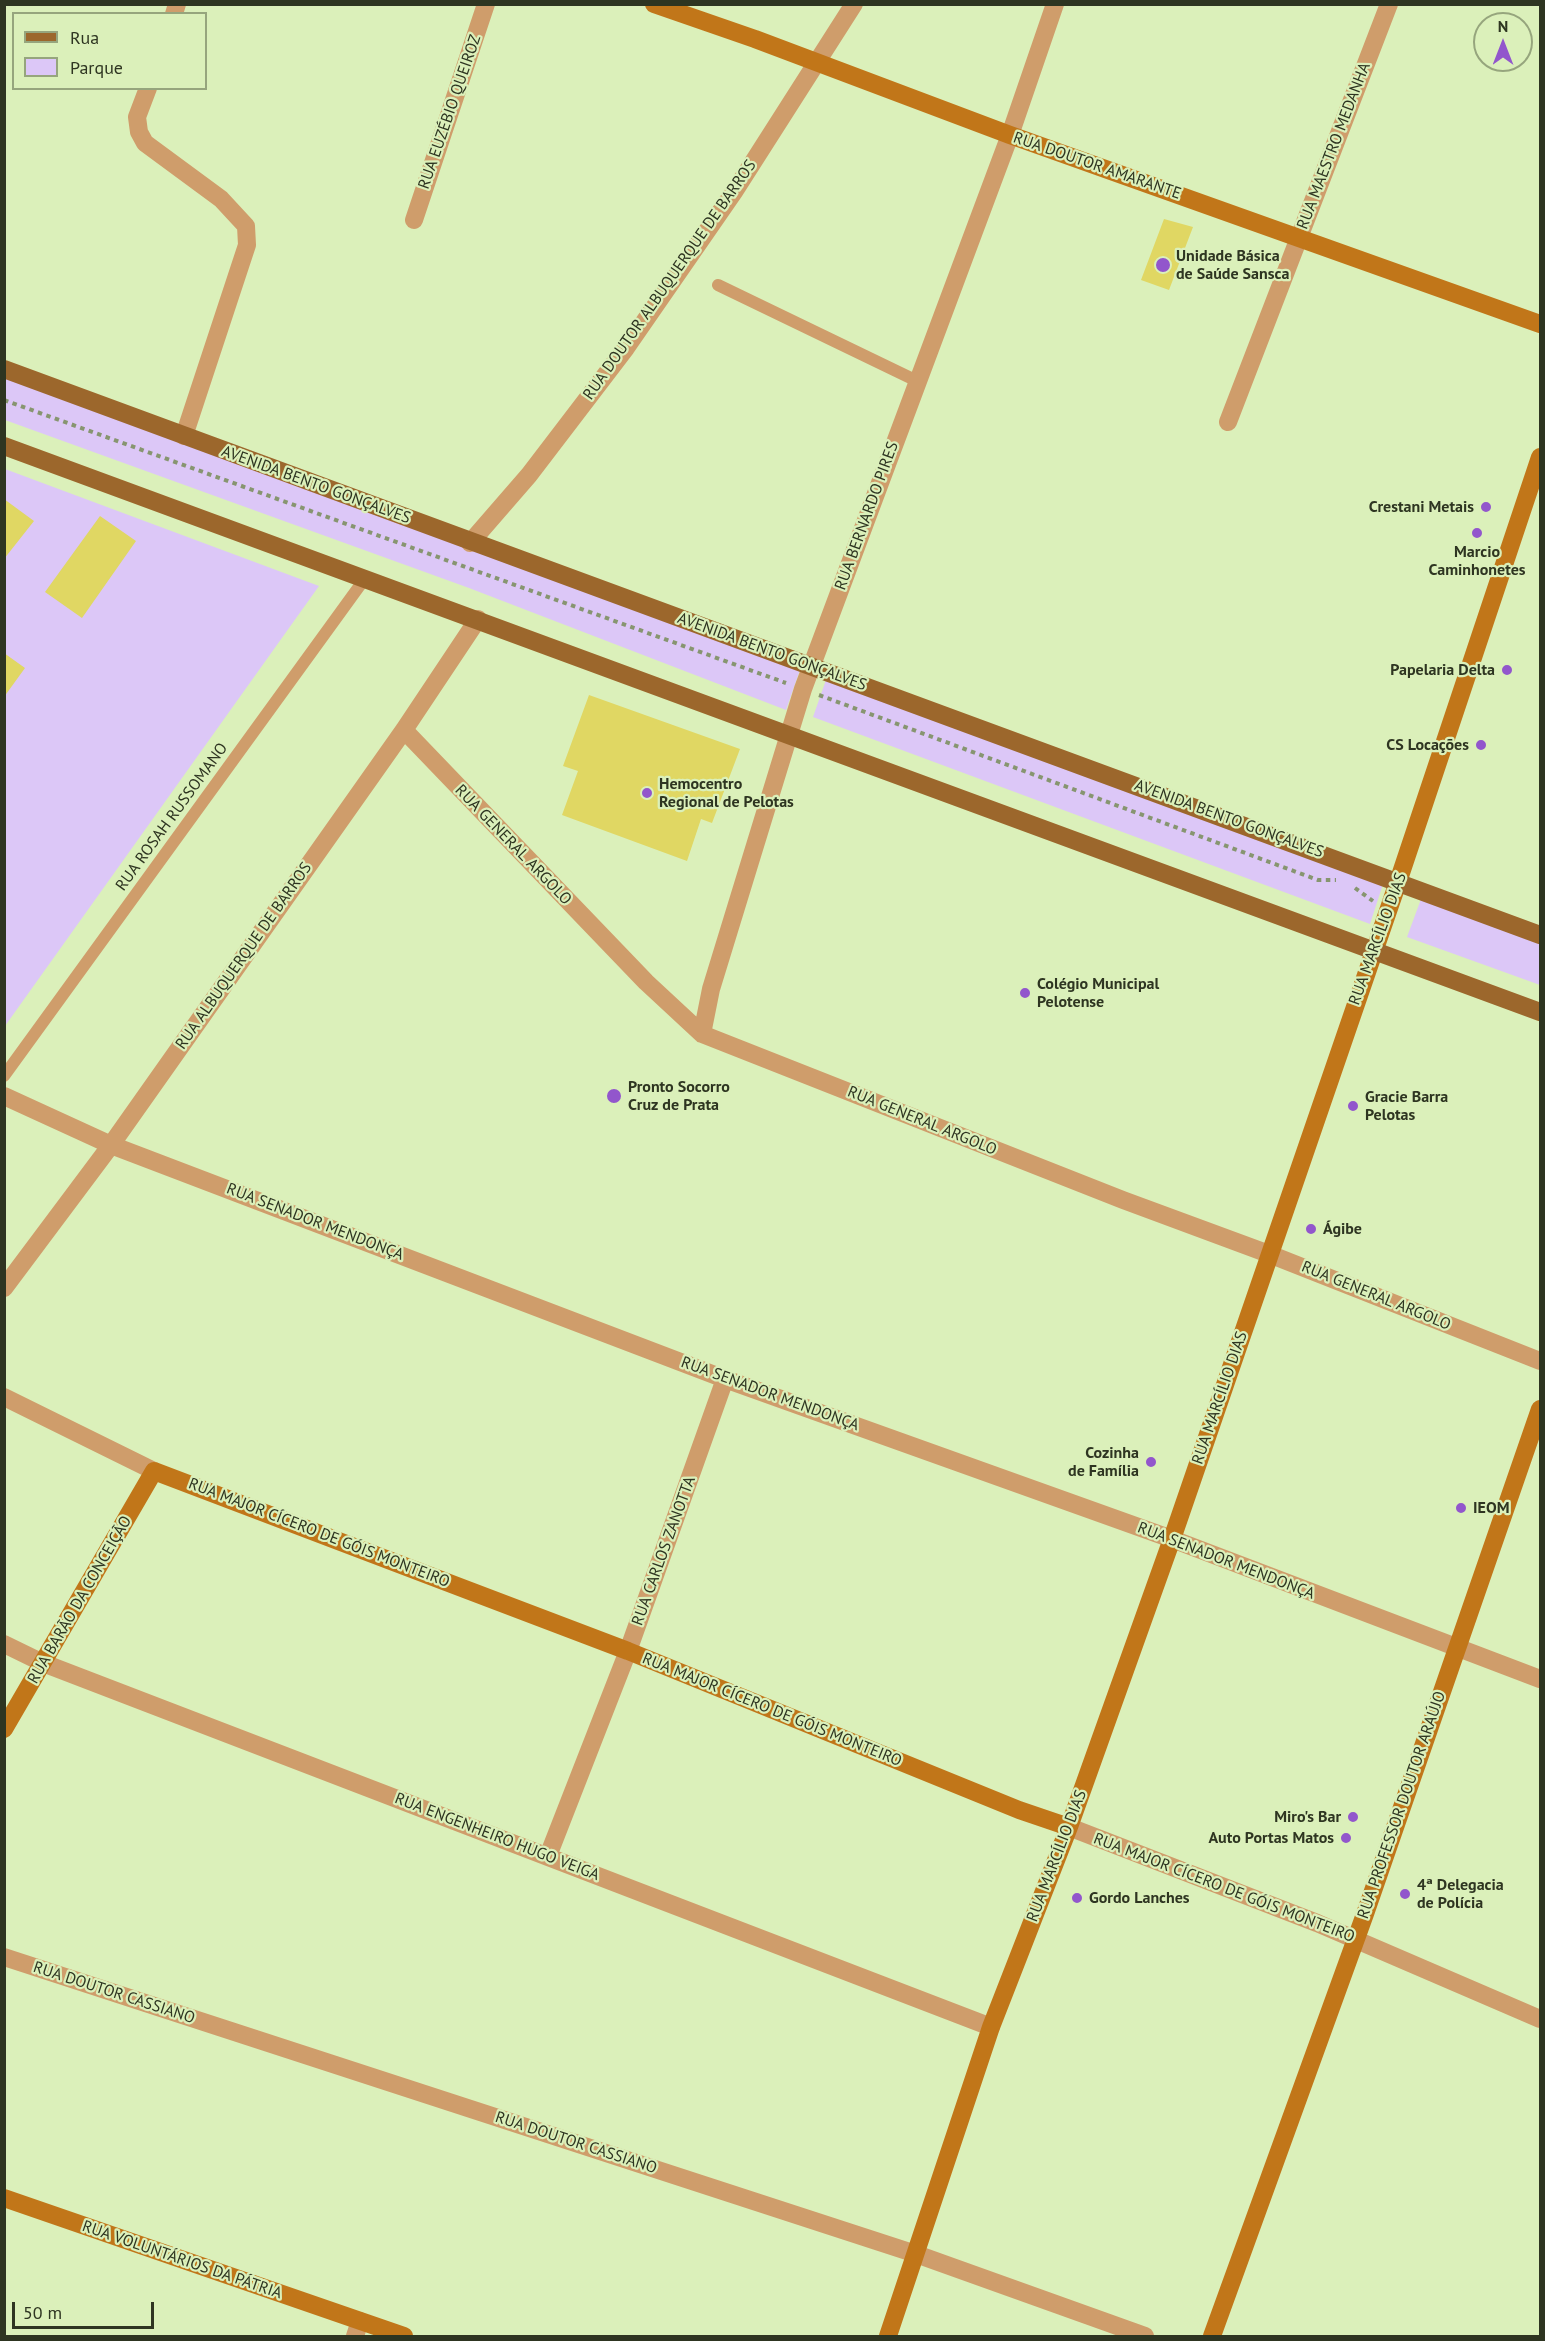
<!DOCTYPE html>
<meta charset="utf-8">
<style>
body{margin:0}
#map{position:relative;width:1545px;height:2341px;overflow:hidden;background:#dbf0ba;font-family:"PT Sans",sans-serif}
canvas{display:block}
.frame{position:absolute;inset:0;border:6px solid #2e3521;pointer-events:none}
.legend{position:absolute;left:12px;top:12px;width:195px;height:78px;box-sizing:border-box;background:#dbf0ba;border:2px solid #96a57d;margin:0;padding:8px 10px;list-style:none;font-size:18px;color:#2e3521}
.legend li{display:flex;align-items:center;gap:12px;height:30px}
.legend b{width:30px;border:2px solid #96a57d}
.north{position:absolute;left:1473px;top:12px;width:60px;height:60px;box-sizing:border-box;background:#dbf0ba;border:2px solid #96a57d;border-radius:50%;rotate:0deg;font-size:16px;font-weight:700;line-height:24px;text-align:center;color:#2e3521}
.north::after{content:'';display:block;margin:auto;width:21px;height:27px;background:#9256cc;clip-path:polygon(50% 0,100% 100%,50% 72%,0 100%)}
.scale{position:absolute;left:12px;top:2302px;width:142px;height:27px;box-sizing:border-box;border:3px solid #2e3521;border-top:0;padding-left:8px;font-size:18px;line-height:21px;white-space:nowrap;color:#2e3521;-webkit-text-stroke:4px #dbf0ba;paint-order:stroke}
</style>
<div id="map">
<canvas width="1545" height="2341"></canvas>
<div class="frame"></div>
<ul class="legend">
<li><b style="height:8px;background:#9c672c"></b>Rua</li>
<li><b style="height:16px;background:#dcc7f7"></b>Parque</li>
</ul>
<div class="north">N</div>
<div class="scale">50 m</div>
</div>
<script>
const ctx = document.querySelector('canvas').getContext('2d');
ctx.lineJoin = 'round';
function paint(path, color) { ctx.fillStyle = color; ctx.fill(path, 'evenodd'); }
const toPath = rows => new Path2D(rows.map(r => 'M' + r).join(''));
function stroke(path, color, width, dash) { ctx.strokeStyle = color; ctx.lineWidth = width; ctx.lineCap = dash ? 'butt' : 'round'; ctx.setLineDash(dash || []); ctx.stroke(path); }
function drawText(font, color, halo, rows, align = 'center') {
  ctx.font = font + ' "PT Sans",sans-serif'; ctx.lineWidth = 4.5; ctx.setLineDash([]); ctx.textBaseline = 'middle'; ctx.strokeStyle = halo; ctx.fillStyle = color; for (const [text, x, y, turn = 0] of rows) {
    ctx.save(); ctx.translate(x, y); ctx.rotate((+turn || 0) * Math.PI / 180); ctx.textAlign = isNaN(turn) ? turn : align; if (halo) ctx.strokeText(text, 0, 0); ctx.fillText(text, 0, 0); ctx.restore();
  }
}
paint(toPath([
 [5,372,800,670,786,710,469,588,5,420],
 [5,469,319,586,5,1026],
 [827,677,1383,884,1370,924,813,717],
 [1421,899,1540,942,1540,985,1407,937]
]), '#dcc7f7');
paint(toPath([
 [1164,219,1193,227,1169,290,1141,280],
 [4,499,34,521,4,559],
 [100,516,136,541,82,618,45,592],
 [4,653,25,668,4,697],
 [589,695,740,749,712,823,701,819,687,861,562,815,578,771,563,766]
]), '#e0d763');
stroke(toPath([
 [4,400,786,683],
 [819,695,1318,880,1336,880],
 [1355,888,1373,901]
]), '#879570', 4, [4.5, 4.5]);
stroke(toPath([
 [718,285,917,381],
 [4,1076,366,577]
]), '#cf9d6b', 12);
stroke(toPath([
 [174,14,177,4],
 [148,88,137,117,139,132,145,143,221,199,246,226,247,245,184,436],
 [414,220,486,4],
 [1228,422,1389,4],
 [470,543,529,475,626,348,734,192,854,4],
 [404,730,646,982,702,1034,1123,1200,1269,1254,1540,1361],
 [702,1034,711,989,803,689,1010,135,1055,4],
 [4,1096,111,1145,725,1379,1172,1539,1540,1679],
 [4,1288,111,1145,404,730,478,619],
 [4,1397,154,1471],
 [4,1644,43,1663,991,2027],
 [1069,1827,1317,1923,1540,2019],
 [548,1856,628,1651,725,1379],
 [4,1957,916,2254,1145,2336],
 [355,2336,360,2321]
]), '#cf9d6b', 18);
stroke(toPath([
 [654,4,755,39,1010,135,1540,324],
 [4,1729,154,1471,628,1651,1019,1810,1069,1827],
 [4,2198,404,2336],
 [888,2336,991,2027,1069,1827,1172,1539,1398,882,1540,457],
 [1212,2336,1365,1914,1540,1409]
]), '#c17619', 18);
stroke(toPath([
 [4,369,1540,935],
 [4,446,1540,1012]
]), '#9c672c', 18);
for (const [x, y, r, color] of [
 [1163,265,8,"#9256cc"],
 [1486,507,6,"#9256cc"],
 [1477,533,6,"#9256cc"],
 [1507,670,6,"#9256cc"],
 [1481,745,6,"#9256cc"],
 [647,793,6,"#9256cc"],
 [1025,993,6,"#9256cc"],
 [614,1096,8,"#9256cc"],
 [1353,1106,6,"#9256cc"],
 [1311,1229,6,"#9256cc"],
 [1151,1462,6,"#9256cc"],
 [1461,1508,6,"#9256cc"],
 [1353,1817,6,"#9256cc"],
 [1346,1838,6,"#9256cc"],
 [1405,1894,6,"#9256cc"],
 [1077,1898,6,"#9256cc"]
]) { const dot = new Path2D(); dot.arc(x, y, r, 0, 2 * Math.PI); ctx.fillStyle = color; ctx.fill(dot); stroke(dot, '#dbf0ba', 2); }
drawText('16px', '#2e3521', '#dbf0ba', [
 ["RUA EUZÉBIO QUEIROZ",450,112,-71],
 ["RUA MAESTRO MEDANHA",1334,146,-69],
 ["RUA DOUTOR AMARANTE",1097,166,19],
 ["RUA DOUTOR ALBUQUERQUE DE BARROS",670,280,-55],
 ["AVENIDA BENTO GONÇALVES",316,485,20],
 ["RUA BERNARDO PIRES",867,516,-70],
 ["AVENIDA BENTO GONÇALVES",772,652,20],
 ["RUA ROSAH RUSSOMANO",172,817,-54],
 ["AVENIDA BENTO GONÇALVES",1229,819,20],
 ["RUA GENERAL ARGOLO",513,845,46],
 ["RUA MARCÍLIO DIAS",1378,939,-70],
 ["RUA ALBUQUERQUE DE BARROS",244,956,-55],
 ["RUA GENERAL ARGOLO",922,1121,22],
 ["RUA SENADOR MENDONÇA",315,1222,21],
 ["RUA GENERAL ARGOLO",1376,1296,22],
 ["RUA SENADOR MENDONÇA",770,1394,20],
 ["RUA MARCÍLIO DIAS",1220,1398,-71],
 ["RUA MAJOR CÍCERO DE GÓIS MONTEIRO",319,1533,21],
 ["RUA CARLOS ZANOTTA",664,1551,-70],
 ["RUA SENADOR MENDONÇA",1226,1561,21],
 ["RUA BARÃO DA CONCEIÇÃO",80,1600,-60],
 ["RUA MAJOR CÍCERO DE GÓIS MONTEIRO",772,1710,22],
 ["RUA PROFESSOR DOUTOR ARAÚJO",1402,1805,-71],
 ["RUA ENGENHEIRO HUGO VEIGA",497,1837,21],
 ["RUA MARCÍLIO DIAS",1057,1856,-69],
 ["RUA MAJOR CÍCERO DE GÓIS MONTEIRO",1224,1888,21],
 ["RUA DOUTOR CASSIANO",114,1993,18],
 ["RUA DOUTOR CASSIANO",576,2143,18],
 ["RUA VOLUNTÁRIOS DA PÁTRIA",182,2260,19]
]);
drawText('bold 16px', '#2e3521', '#dbf0ba', [
 ["Unidade Básica",1176,256],
 ["de Saúde Sansca",1176,274],
 ["Crestani Metais",1474,507,"right"],
 ["Marcio",1477,552,"center"],
 ["Caminhonetes",1477,570,"center"],
 ["Papelaria Delta",1495,670,"right"],
 ["CS Locações",1469,745,"right"],
 ["Hemocentro",659,784],
 ["Regional de Pelotas",659,802],
 ["Colégio Municipal",1037,984],
 ["Pelotense",1037,1002],
 ["Pronto Socorro",628,1087],
 ["Cruz de Prata",628,1105],
 ["Gracie Barra",1365,1097],
 ["Pelotas",1365,1115],
 ["Ágibe",1323,1229],
 ["Cozinha",1139,1453,"right"],
 ["de Família",1139,1471,"right"],
 ["IEOM",1473,1508],
 ["Miro's Bar",1341,1817,"right"],
 ["Auto Portas Matos",1334,1838,"right"],
 ["4ª Delegacia",1417,1885],
 ["de Polícia",1417,1903],
 ["Gordo Lanches",1089,1898]
], 'left');
</script>
